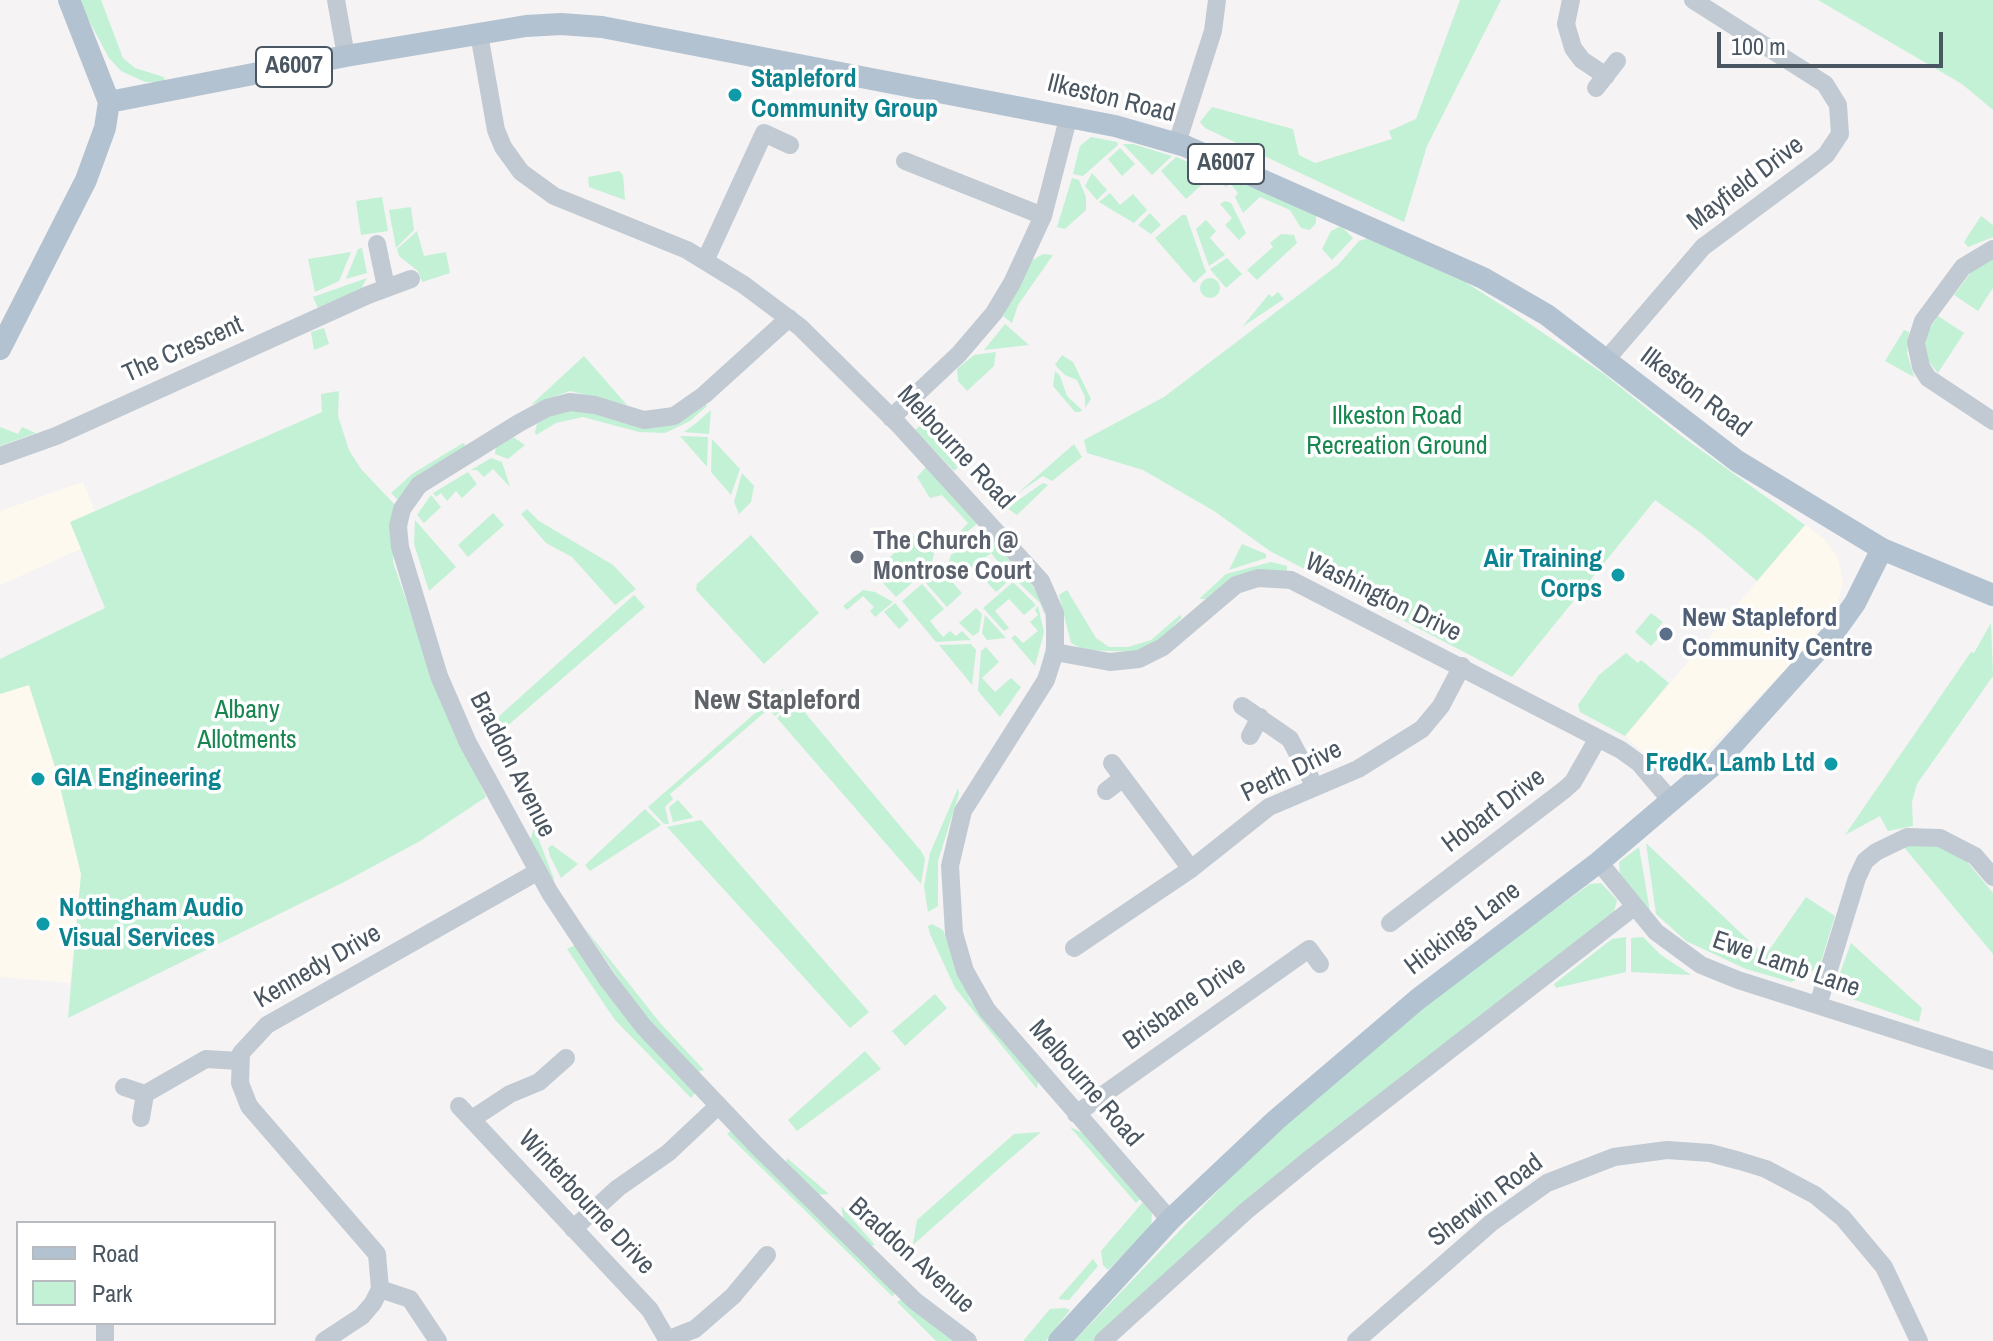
<!DOCTYPE html>
<style>
body{margin:0}
#map{position:relative;width:1993px;height:1341px;overflow:hidden;background:#f5f3f3;font-family:"Archivo Narrow",sans-serif}
canvas{display:block}
.legend{position:absolute;left:16px;top:1221px;width:260px;height:104px;box-sizing:border-box;background:#fff;border:2px solid #b7bbc0;margin:0;padding:10px 14px;list-style:none;font-size:24px;color:#4a5661}
.legend li{display:flex;align-items:center;gap:16px;height:40px}
.legend b{width:40px;border:2px solid #b7bbc0}
.scale{position:absolute;left:1717px;top:32px;width:226px;height:36px;box-sizing:border-box;border:4px solid #4a5661;border-top:0;padding-left:10px;font-size:24px;line-height:28px;white-space:nowrap;color:#4a5661;-webkit-text-stroke:6px #fff;paint-order:stroke}
</style>
<div id="map">
<canvas width="1993" height="1341"></canvas>
<ul class="legend">
<li><b style="height:10px;background:#b3c2d1"></b>Road</li>
<li><b style="height:22px;background:#c3f1d5"></b>Park</li>
</ul>
<div class="scale">100 m</div>
</div>
<script>
const ctx = document.querySelector('canvas').getContext('2d');
ctx.lineJoin = 'round';
function paint(path, color) { ctx.fillStyle = color; ctx.fill(path, 'evenodd'); }
const toPath = rows => new Path2D(rows.map(r => 'M' + r).join(''));
function stroke(path, color, width, dash) { ctx.strokeStyle = color; ctx.lineWidth = width; ctx.lineCap = dash ? 'butt' : 'round'; ctx.setLineDash(dash || []); ctx.stroke(path); }
function drawText(font, color, halo, rows, align = 'center') {
  ctx.font = font + ' "Archivo Narrow",sans-serif'; ctx.lineWidth = 7; ctx.setLineDash([]); ctx.textBaseline = 'middle'; ctx.strokeStyle = halo; ctx.fillStyle = color; for (const [text, x, y, turn = 0] of rows) {
    ctx.save(); ctx.translate(x, y); ctx.rotate((+turn || 0) * Math.PI / 180); ctx.textAlign = isNaN(turn) ? turn : align; if (halo) ctx.strokeText(text, 0, 0); ctx.fillText(text, 0, 0); ctx.restore();
  }
}
paint(toPath([
 [83,482,95,512,70,522,81,549,0,585,0,511],
 [1805,525,1825,540,1838,558,1843,582,1838,601,1802,652,1703,755,1665,774,1625,736],
 [29,684,56,770,81,874,70,983,0,977,0,694]
]), '#fdf9ef');
paint(toPath([
 [78,0,101,0,123,58,135,68,164,77,165,82,145,82,121,71,109,58],
 [1460,0,1501,0,1427,146,1404,222,1205,128,1200,122,1212,107,1293,129,1299,155,1315,163,1392,139,1389,131,1416,119],
 [1818,0,1993,0,1993,110,1962,84],
 [1091,137,1117,142,1118,145,1083,176,1073,174,1080,146],
 [1123,144,1133,144,1172,156,1152,175],
 [1120,148,1135,164,1122,176,1108,159],
 [1176,157,1215,173,1186,199,1161,171],
 [619,171,623,175,625,200,589,187,588,177],
 [1092,173,1107,190,1097,200,1085,186],
 [1220,175,1316,213,1316,223,1310,230,1301,228,1290,210,1260,197,1243,213,1235,197,1238,193,1230,183,1226,187,1217,178],
 [1072,178,1079,180,1086,197,1086,210,1065,229,1057,227],
 [1110,193,1120,205,1133,194,1147,210,1134,223,1099,202],
 [382,197,388,231,361,235,356,201],
 [1225,201,1231,203,1246,233,1239,240,1225,225,1232,218,1220,204],
 [411,207,414,230,396,248,389,210],
 [1150,213,1161,225,1151,234,1138,225],
 [1182,215,1186,215,1206,272,1194,283,1155,238],
 [1981,216,1993,225,1993,237,1968,247,1964,242],
 [1206,220,1216,231,1210,238,1225,255,1209,266,1196,229],
 [1341,226,1353,238,1332,260,1322,249,1331,231],
 [417,231,424,256,446,252,450,273,422,282,418,271,399,256,397,249],
 [1281,234,1294,235,1297,243,1257,280,1247,270,1273,247,1270,243],
 [1368,238,1465,282,1509,310,1604,374,1680,435,1805,525,1757,581,1701,533,1655,500,1512,677,1270,551,1214,511,1143,470,1087,453,1084,440,1164,397,1338,265,1359,241],
 [362,248,367,273,346,279,358,249],
 [351,252,339,281,315,292,308,259],
 [1043,254,1053,255,1018,305,1012,323,1003,316,1031,261],
 [1227,258,1242,274,1226,288,1210,269],
 [1993,258,1993,288,1978,311,1954,295,1975,267],
 '1200 288a10 10 0 1 1 20 0a10 10 0 1 1-20 0Z',
 [367,278,361,289,318,308,313,297],
 [1278,292,1284,299,1242,327,1269,294,1272,297],
 [1938,316,1964,333,1938,373,1928,361,1925,348,1929,329],
 [1005,324,1029,345,984,350],
 [324,328,329,344,314,350,311,332],
 [1904,330,1909,332,1907,353,1914,377,1885,361],
 [996,352,994,366,967,391,958,381,957,369,974,355],
 [1062,355,1073,362,1091,399,1085,408,1085,397,1077,380,1065,375,1055,365],
 [584,356,627,405,570,391,531,405],
 [1055,371,1060,376,1067,396,1082,410,1080,412,1075,412,1053,386],
 [339,391,338,416,349,450,361,469,396,506,393,562,434,681,486,797,420,841,344,882,68,1018,81,874,56,770,29,685,0,694,0,659,105,608,70,522,322,412,321,394],
 [705,404,707,406,690,421,665,433,639,432,583,417,556,423,536,435,535,432,537,424,561,410,587,411,621,422],
 [711,410,709,434,684,432,695,424],
 [922,424,958,467,954,471,915,430],
 [0,427,18,434,22,427,36,433,0,446],
 [680,436,708,437,707,467],
 [513,437,525,445,508,459,495,454,496,446],
 [712,439,740,469,731,495,711,472],
 [463,443,466,446,421,474,398,500,391,493,412,474],
 [1074,444,1082,457,1052,481,1043,476,1018,493],
 [491,458,502,462,510,487,493,469,484,477,477,470,471,470],
 [926,467,978,523,963,535,960,532,968,523,942,495,930,498,917,477],
 [468,472,477,484,462,498,456,491,447,501,441,493,436,497,433,493],
 [742,473,754,486,751,502,739,514,734,502],
 [1043,483,1048,485,1017,515,1007,508],
 [431,495,441,507,424,523,417,515],
 [527,509,539,521,613,565,636,589,615,605,572,557,546,543,521,514],
 [493,513,504,525,468,557,458,545],
 [415,520,456,567,429,591,414,544],
 [918,532,935,550,931,566,896,597,873,572],
 [986,532,1021,570,996,592,987,582,1003,568,991,553,972,568,969,565,950,571,947,567,951,555],
 [751,535,819,613,764,664,696,590,697,584],
 [1242,544,1266,554,1266,558,1229,570],
 [1271,562,1287,566,1287,571,1253,572,1206,599,1199,599,1226,574],
 [938,570,942,570,962,593,947,607,925,582],
 [1025,572,1045,608,1049,642,1040,672,1047,641,1045,615,1040,603,1016,580],
 [1013,582,1036,605,1024,615,1009,599,995,611,1009,628,1004,631,983,608],
 [922,584,944,609,930,621,943,637,950,631,956,636,962,631,971,640,936,642,902,601],
 [863,590,875,592,893,602,875,617,870,611,874,607,863,596,847,610,843,606],
 [1067,590,1096,638,1109,647,1128,647,1151,640,1180,615,1182,617,1160,641,1138,652,1084,650,1071,643,1059,595],
 [634,595,645,607,506,727,497,718],
 [895,603,909,620,899,629,884,612],
 [1038,606,1044,632,1035,666,1011,638,1015,635,1023,643,1038,631,1030,622,1038,615,1035,610],
 [976,608,982,614,979,632,973,636,959,623],
 [1651,613,1663,622,1655,632,1660,636,1651,646,1635,632],
 [985,615,1006,638,987,640,982,633],
 [1991,623,1993,676,1917,784,1912,802,1913,826,1888,831,1880,816,1845,835,1971,652,1974,653],
 [971,644,976,650,972,685,939,645],
 [986,647,999,662,982,678,995,692,1011,678,1021,687,1000,717,978,691,981,651],
 [1626,653,1638,663,1641,660,1669,683,1625,736,1580,712,1578,705,1599,675],
 [783,689,793,700,775,716,765,705],
 [796,702,921,851,925,858,921,884,777,718],
 [762,707,765,712,670,794,673,799,665,807,669,824,664,824,648,807],
 [958,788,959,794,938,861,938,906,928,912,924,886,930,853],
 [678,800,693,817,692,818,673,822,669,807],
 [645,809,661,825,590,871,585,865],
 [701,820,869,1012,850,1028,667,827],
 [534,827,554,879,551,881,530,842],
 [1646,843,1765,956,1806,897,1835,916,1819,968,1791,982,1746,969,1686,941,1656,914],
 [1934,843,1964,858,1993,893,1993,954,1903,846],
 [552,845,578,864,561,878,550,856,548,848],
 [1639,847,1650,912,1620,876,1619,862],
 [1601,883,1617,900,1613,916,1142,1294,1094,1341,1074,1341,1278,1128,1441,991,1590,884],
 [932,924,943,930,970,1000,1038,1082,1037,1089,955,988,930,934,928,926],
 [584,927,661,1024,704,1070,697,1072,640,1011],
 [1626,937,1626,972,1556,988,1554,984,1612,939],
 [1643,937,1661,955,1691,975,1631,972,1631,938],
 [1851,943,1922,1008,1919,1022,1852,999,1840,973],
 [575,945,695,1093,691,1098,615,1020,567,949],
 [935,994,947,1008,905,1046,892,1031],
 [865,1051,881,1069,797,1131,788,1120],
 [1070,1127,1083,1133,1140,1199,1136,1203],
 [732,1130,895,1291,893,1297,727,1134],
 [1041,1132,1004,1164,913,1245,917,1220,1014,1134],
 [787,1158,829,1194,817,1195,786,1162],
 [1143,1202,1152,1213,1151,1227,1108,1270,1103,1265,1101,1251],
 [841,1206,875,1245,870,1246,844,1221],
 [1093,1259,1098,1266,1069,1300,1058,1299],
 [902,1299,958,1341,936,1341,897,1302],
 [1065,1308,1070,1310,1046,1341,1023,1341,1050,1309]
]), '#c3f1d5');
stroke(toPath([
 [336,0,346,56],
 [1571,0,1566,24,1573,48,1582,60,1606,76],
 [479,34,496,130,503,147,521,172,554,196,687,250,744,285,800,327,898,424,1041,581,1055,613,1055,652,1046,680,963,811,950,866,954,933,965,971,987,1010,1170,1220],
 [1596,88,1617,61],
 [1177,143,1213,31,1217,0],
 [905,161,1043,216],
 [377,244,386,287],
 [1993,249,1963,267,1923,321,1916,343,1921,367,1928,378,1993,421],
 [705,261,764,133,790,145],
 [789,318,704,395,674,416,644,420,595,405,570,402,547,408,519,423,419,485,402,509,398,526,400,547,439,676,468,743,550,893,607,979,643,1026,757,1146,915,1301,968,1341],
 [1606,360,1703,247,1812,166,1826,155,1840,134,1838,105,1825,84,1693,0],
 [891,418,959,354,994,313,1012,283,1043,216,1069,115],
 [0,456,56,436,368,295,411,279],
 [1055,652,1110,662,1139,659,1163,647,1236,585,1258,578,1291,580,1621,750,1639,763,1672,802],
 [1242,706,1290,739,1314,785],
 [1250,736,1260,717],
 [1112,763,1191,869],
 [1106,791,1123,778],
 [1599,862,1656,932,1701,965,1738,980,1993,1061],
 [1390,923,1564,790,1573,782,1598,738],
 [1074,948,1191,869,1269,807,1358,769,1422,729,1441,706,1462,666],
 [1818,1005,1857,878,1865,861,1876,852,1907,837,1940,838,1975,856,1993,877],
 [124,1087,145,1094,141,1118],
 [145,1094,206,1059,239,1061],
 [459,1106,650,1310,668,1341],
 [1076,1114,1309,949,1320,964],
 [472,1119,510,1094,539,1082,566,1058],
 [573,1229,618,1188,668,1153,718,1106],
 [380,1289,410,1299,438,1341],
 [667,1340,695,1329,733,1296,767,1255],
 [105,1341,105,1323],
 [324,1341,362,1316,373,1303,380,1289,377,1254,249,1106,240,1083,241,1053,267,1025,537,872],
 [1103,1341,1246,1211,1312,1157,1634,907],
 [1356,1341,1491,1223,1547,1183,1614,1157,1667,1150,1710,1153,1740,1161,1766,1169,1815,1195,1843,1218,1884,1267,1919,1341]
]), '#c1cad2', 18);
stroke(toPath([
 [109,102,346,56,526,26,561,24,602,27,1115,126,1185,146,1483,278,1547,315,1737,461,1882,549,1993,595],
 [0,349,86,180,105,128,109,102,69,0],
 [1059,1341,1170,1220,1276,1120,1418,999,1599,862,1719,760,1835,631,1855,603,1882,549]
]), '#b3c2d1', 22);
for (const [x, y, r, color] of [
 [735,95,8,"#0f9aa8"],
 [857,557,8,"#6b7280"],
 [1618,575,8,"#0f9aa8"],
 [1666,634,8,"#5c6f8a"],
 [1831,764,8,"#0f9aa8"],
 [38,779,8,"#0f9aa8"],
 [43,924,8,"#0f9aa8"]
]) { const dot = new Path2D(); dot.arc(x, y, r, 0, 2 * Math.PI); ctx.fillStyle = color; ctx.fill(dot); stroke(dot, '#fff', 3); }
for (const [x, y, w] of [
 [294,67,76],
 [1226,164,76]
]) { const box = new Path2D(); box.roundRect(x - w / 2, y - 20, w, 40, 6); ctx.fillStyle = '#fff'; ctx.fill(box); stroke(box, '#4a5661', 2); }
drawText('bold 24px', '#4a5661', null, [
 ["A6007",294,67],
 ["A6007",1226,164]
]);
drawText('bold 26px', '#0d838f', '#fff', [
 ["Stapleford",751,80],
 ["Community Group",751,110],
 ["Air Training",1602,560,"right"],
 ["Corps",1602,590,"right"],
 ["FredK. Lamb Ltd",1815,764,"right"],
 ["GIA Engineering",54,779],
 ["Nottingham Audio",59,909],
 ["Visual Services",59,939]
], 'left');
drawText('26px', '#4a5661', '#fff', [
 ["Ilkeston Road",1111,99,14],
 ["Mayfield Drive",1746,184,-37],
 ["The Crescent",183,350,-24],
 ["Ilkeston Road",1695,393,37],
 ["Melbourne Road",955,448,47],
 ["Washington Drive",1383,598,26],
 ["Braddon Avenue",512,765,63],
 ["Perth Drive",1292,772,-26],
 ["Hobart Drive",1494,811,-37],
 ["Hickings Lane",1463,929,-37],
 ["Ewe Lamb Lane",1786,965,19],
 ["Kennedy Drive",318,967,-30],
 ["Brisbane Drive",1185,1004,-35],
 ["Melbourne Road",1085,1084,49],
 ["Sherwin Road",1486,1201,-37],
 ["Winterbourne Drive",586,1203,47],
 ["Braddon Avenue",911,1256,42]
]);
drawText('26px', '#17864f', '#fff', [
 ["Ilkeston Road",1397,417],
 ["Recreation Ground",1397,447],
 ["Albany",247,711],
 ["Allotments",247,741]
]);
drawText('bold 26px', '#5b616d', '#fff', [
 ["The Church @",873,542],
 ["Montrose Court",873,572]
], 'left');
drawText('bold 26px', '#4e5e75', '#fff', [
 ["New Stapleford",1682,619],
 ["Community Centre",1682,649]
], 'left');
drawText('bold 28px', '#5f6368', '#fff', [
 ["New Stapleford",777,701]
]);
</script>
